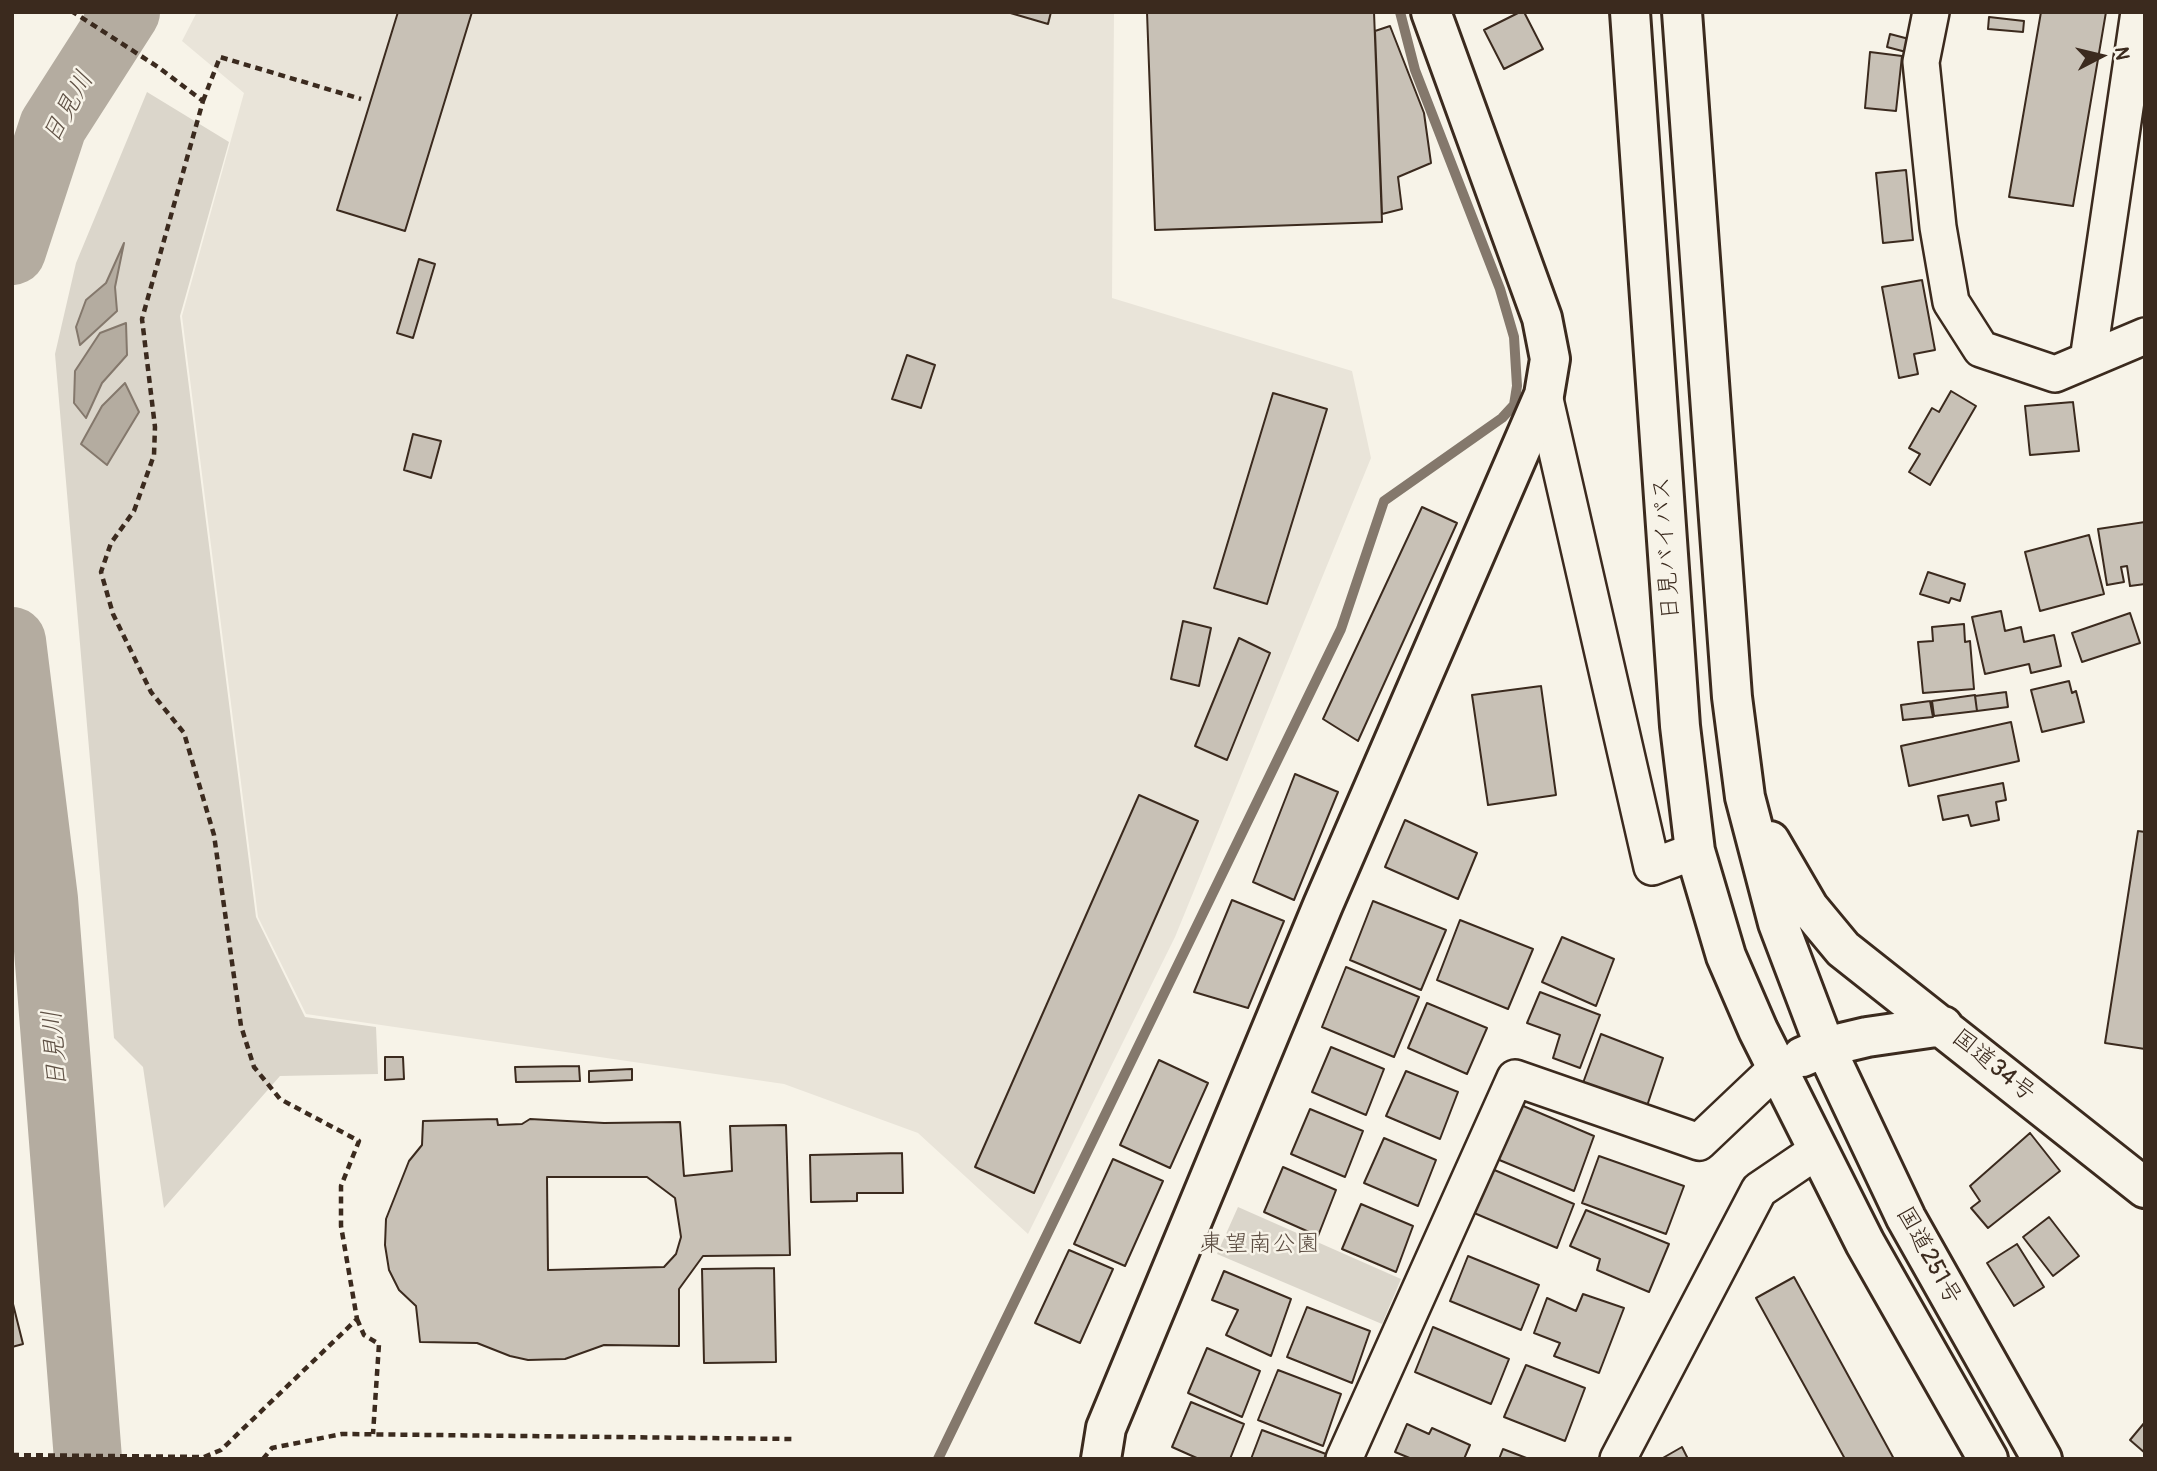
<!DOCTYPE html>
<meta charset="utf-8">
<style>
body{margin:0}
#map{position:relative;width:2157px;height:1471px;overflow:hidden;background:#f7f3e8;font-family:Pangolin,sans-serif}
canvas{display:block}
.frame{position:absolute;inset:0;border:14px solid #3b2a1e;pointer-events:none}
.north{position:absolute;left:2066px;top:21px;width:70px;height:70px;-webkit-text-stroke:5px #f7f3e8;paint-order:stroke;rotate:83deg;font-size:19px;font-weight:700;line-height:28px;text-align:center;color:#3b2a1e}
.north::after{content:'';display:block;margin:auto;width:24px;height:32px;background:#3b2a1e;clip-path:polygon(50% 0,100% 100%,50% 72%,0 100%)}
</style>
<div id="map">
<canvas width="2157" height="1471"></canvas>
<div class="frame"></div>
<div class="north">N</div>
</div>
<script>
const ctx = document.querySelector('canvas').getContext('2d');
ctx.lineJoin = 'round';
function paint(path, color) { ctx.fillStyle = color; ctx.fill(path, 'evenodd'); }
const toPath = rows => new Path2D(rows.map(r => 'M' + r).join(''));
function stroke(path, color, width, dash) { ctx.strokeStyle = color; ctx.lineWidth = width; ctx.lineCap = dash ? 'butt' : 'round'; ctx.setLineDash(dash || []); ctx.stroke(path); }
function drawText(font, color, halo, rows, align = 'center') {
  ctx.font = font + ' Pangolin,"Klee One",sans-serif'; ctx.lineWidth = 5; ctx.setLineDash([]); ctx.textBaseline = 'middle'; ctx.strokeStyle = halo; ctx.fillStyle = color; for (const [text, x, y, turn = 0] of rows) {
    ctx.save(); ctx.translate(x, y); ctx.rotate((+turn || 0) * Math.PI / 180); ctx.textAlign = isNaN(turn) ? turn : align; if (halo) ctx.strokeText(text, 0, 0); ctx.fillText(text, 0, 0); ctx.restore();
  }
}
paint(toPath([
 [197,12,1114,12,1112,298,1352,371,1371,458,1175,937,1028,1234,918,1133,784,1084,306,1014,258,917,182,316,244,93,182,41]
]), '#e9e4d9');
paint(toPath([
 [147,92,229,142,180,316,256,917,305,1017,376,1027,378,1074,280,1076,164,1208,143,1067,114,1038,55,354,76,263],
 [1238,1207,1401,1279,1382,1324,1217,1254]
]), '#dbd6cb');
const water = toPath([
 [124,243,115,287,117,311,80,345,76,327,86,300,106,283,124,243],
 [126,323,127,355,102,383,86,418,74,403,75,371,100,333,126,323],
 [125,383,139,412,107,465,81,444,102,406,125,383]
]);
paint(water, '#b4aca0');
stroke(water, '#84786c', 2);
stroke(toPath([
 [938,1459,1341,629,1384,501,1502,418,1514,405,1517,386,1514,337,1500,289,1415,70,1400,12]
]), '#84786c', 10);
stroke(toPath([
 [12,251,53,126,126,12],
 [12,641,44,899,88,1459]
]), '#b4aca0', 68);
const building = toPath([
 [398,12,472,12,405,231,337,210,398,12],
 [1007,12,1051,12,1048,24,1007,12],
 [1147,12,1374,12,1382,222,1155,230,1147,12],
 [1520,12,1524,12,1543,49,1504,69,1484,30,1520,12],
 [2041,12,2106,12,2073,206,2009,197,2041,12],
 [1989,17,2024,21,2023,32,1988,29,1989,17],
 [1390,26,1424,113,1431,163,1398,177,1402,209,1382,214,1375,31,1390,26],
 [1890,34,1909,39,1906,52,1887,47,1890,34],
 [1870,52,1902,56,1896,111,1865,108,1870,52],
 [1906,170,1913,240,1883,243,1876,173,1906,170],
 [419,259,435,264,413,338,397,333,419,259],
 [1922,280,1935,350,1914,354,1918,374,1899,378,1882,287,1922,280],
 [907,355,935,365,921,408,892,399,907,355],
 [1951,391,1976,406,1930,485,1909,472,1920,454,1909,448,1932,408,1939,412,1951,391],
 [1273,393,1327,409,1267,604,1214,588,1273,393],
 [2073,402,2079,451,2030,455,2025,406,2073,402],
 [413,434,441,441,431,478,404,470,413,434],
 [1422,507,1457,523,1358,741,1323,719,1422,507],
 [2145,522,2145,584,2130,586,2127,566,2121,567,2124,582,2107,585,2098,529,2145,522],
 [2089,535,2104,594,2040,611,2025,552,2089,535],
 [1928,572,1965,584,1960,601,1951,598,1949,603,1920,594,1928,572],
 [2001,611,2005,631,2021,627,2024,642,2054,635,2061,666,2031,673,2029,664,1985,674,1972,617,2001,611],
 [2130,613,2140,643,2082,662,2072,633,2130,613],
 [1183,621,1211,628,1199,686,1171,679,1183,621],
 [1964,624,1965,642,1970,641,1974,689,1923,693,1918,642,1933,641,1932,627,1964,624],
 [1239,638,1270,653,1227,760,1195,746,1239,638],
 [2069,681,2072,693,2076,691,2084,722,2042,732,2031,690,2069,681],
 [1541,686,1556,795,1488,805,1472,695,1541,686],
 [2006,692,2008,707,1977,711,1975,696,2006,692],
 [1975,695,1977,711,1934,716,1932,701,1975,695],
 [1930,701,1933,717,1903,720,1901,705,1930,701],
 [2011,722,2019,761,1909,786,1901,746,2011,722],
 [1295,774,1338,792,1294,900,1253,882,1295,774],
 [2003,783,2006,800,1996,802,1999,820,1971,826,1968,815,1943,820,1938,796,2003,783],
 [1139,795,1198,821,1034,1193,975,1167,1139,795],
 [1405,820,1477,853,1458,899,1385,867,1405,820],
 [2138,831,2145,832,2145,1049,2105,1043,2138,831],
 [1232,900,1284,921,1248,1008,1194,992,1232,900],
 [1373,901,1446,930,1421,990,1350,960,1373,901],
 [1460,920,1533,949,1508,1009,1437,980,1460,920],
 [1562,937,1614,959,1596,1006,1542,982,1562,937],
 [1346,967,1419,997,1394,1057,1322,1027,1346,967],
 [1540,992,1600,1015,1580,1068,1553,1058,1560,1035,1527,1023,1540,992],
 [1427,1003,1487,1028,1467,1074,1408,1048,1427,1003],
 [1601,1034,1663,1058,1647,1106,1583,1083,1601,1034],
 [1331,1047,1384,1069,1366,1115,1312,1092,1331,1047],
 [385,1057,403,1057,404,1079,385,1080,385,1057],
 [1159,1060,1208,1083,1170,1168,1120,1145,1159,1060],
 [579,1066,580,1081,516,1082,515,1067,579,1066],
 [632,1069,632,1080,589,1082,589,1071,632,1069],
 [1406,1071,1458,1092,1440,1139,1386,1116,1406,1071],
 [1521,1105,1594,1136,1574,1191,1497,1159,1521,1105],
 [1310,1109,1363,1131,1345,1177,1291,1154,1310,1109],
 [497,1119,498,1125,522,1124,530,1119,604,1123,680,1122,684,1176,732,1171,730,1126,786,1125,790,1255,703,1256,679,1289,679,1346,604,1345,565,1359,528,1360,510,1356,477,1343,420,1342,416,1306,399,1290,389,1270,385,1245,386,1219,409,1161,422,1145,423,1121,497,1119],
 [547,1177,647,1177,675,1198,681,1237,676,1254,664,1267,548,1270,547,1177],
 [2030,1133,2060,1171,1988,1228,1971,1208,1980,1201,1970,1186,2030,1133],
 [1384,1138,1436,1160,1418,1206,1364,1183,1384,1138],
 [902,1153,903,1193,857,1193,857,1201,811,1202,810,1155,902,1153],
 [1599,1156,1684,1186,1666,1234,1582,1203,1599,1156],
 [1113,1159,1163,1181,1125,1266,1074,1244,1113,1159],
 [1485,1166,1574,1204,1557,1248,1467,1210,1485,1166],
 [1283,1167,1336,1190,1318,1236,1264,1212,1283,1167],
 [1361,1204,1413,1226,1396,1272,1342,1249,1361,1204],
 [1586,1210,1669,1244,1649,1292,1597,1270,1600,1259,1570,1246,1586,1210],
 [2049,1217,2079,1256,2053,1276,2023,1237,2049,1217],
 [2017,1244,2044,1287,2014,1306,1987,1263,2017,1244],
 [1069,1250,1113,1269,1080,1343,1035,1323,1069,1250],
 [1468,1256,1539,1285,1521,1330,1450,1301,1468,1256],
 [774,1268,776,1362,704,1363,702,1269,774,1268],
 [1224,1271,1291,1299,1271,1356,1226,1335,1238,1310,1212,1300,1224,1271],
 [1794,1277,1894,1459,1845,1459,1756,1298,1794,1277],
 [1583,1294,1624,1308,1599,1373,1554,1356,1560,1343,1534,1333,1547,1298,1576,1311,1583,1294],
 [12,1300,23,1344,12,1347,12,1300],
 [1307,1307,1370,1331,1352,1383,1287,1357,1307,1307],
 [1433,1327,1509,1359,1491,1404,1415,1372,1433,1327],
 [1207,1348,1260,1371,1242,1417,1188,1393,1207,1348],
 [1526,1365,1585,1388,1565,1441,1504,1417,1526,1365],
 [1278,1370,1341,1394,1323,1446,1258,1420,1278,1370],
 [1191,1402,1244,1424,1230,1459,1199,1459,1172,1447,1191,1402],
 [2145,1422,2145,1453,2130,1440,2145,1422],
 [1407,1424,1429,1434,1432,1428,1470,1445,1464,1459,1412,1459,1395,1452,1407,1424],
 [1262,1430,1326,1454,1324,1459,1251,1459,1262,1430],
 [1682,1447,1688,1459,1661,1459,1682,1447],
 [1503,1449,1529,1459,1499,1459,1503,1449]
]);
paint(building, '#c8c1b6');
stroke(building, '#3b2a1e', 2);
const minor = toPath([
 [1931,12,1921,62,1938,227,1951,302,1981,349,2055,374,2145,336],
 [2088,360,2139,12],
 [1544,395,1652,867,1695,851],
 [1344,1459,1515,1078,1699,1142,1777,1068],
 [1618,1459,1759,1190,1818,1150]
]);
const tertiary = toPath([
 [1101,1459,1106,1428,1323,905,1544,395,1550,359,1542,318,1431,12]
]);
const trunk = toPath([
 [1630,12,1680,726,1695,851,1726,956,1758,1030,1865,1243,1988,1459],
 [1682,12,1732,697,1745,797,1778,923,1825,1047,1906,1218,2042,1459],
 [1770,841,1809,908,1843,949,2145,1188],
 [1802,1057,1825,1047,1867,1037,1943,1026]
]);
stroke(minor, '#3b2a1e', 40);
stroke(tertiary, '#3b2a1e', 44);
stroke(trunk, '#3b2a1e', 44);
stroke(toPath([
 [203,101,220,57,361,99],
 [357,1319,364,1335,379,1344,373,1434],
 [12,1455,204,1457,221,1450,357,1319,341,1226,341,1186,359,1141,280,1099,254,1067,241,1026,214,835,184,733,151,692,113,614,101,572,111,543,134,511,154,455,155,427,142,319,203,101,158,67,73,12],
 [263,1459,272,1448,342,1434,793,1439]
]), '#3b2a1e', 4.5, [7, 5]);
stroke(minor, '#f7f3e8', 35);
stroke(tertiary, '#f7f3e8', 38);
stroke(trunk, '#f7f3e8', 38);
drawText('24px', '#3b2a1e', '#f7f3e8', [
 ["日見バイパス",1667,548,-94],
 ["国道34号",1993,1066,39],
 ["国道251号",1928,1256,61]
]);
drawText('24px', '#5b4c41', '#f7f3e8', [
 ["東望南公園",1260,1245]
]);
drawText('italic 26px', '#5f5145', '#f7f3e8', [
 ["日見川",69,108,-61],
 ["日見川",56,1049,-94]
]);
</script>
